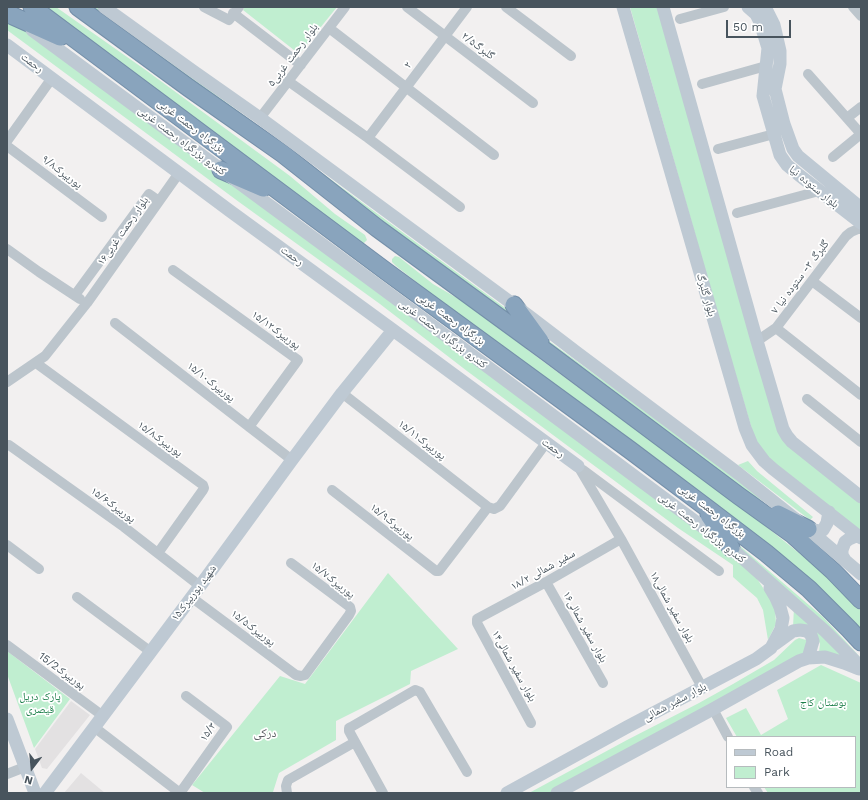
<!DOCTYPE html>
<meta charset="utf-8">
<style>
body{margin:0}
#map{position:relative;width:868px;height:800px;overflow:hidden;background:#f2f0f0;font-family:"Work Sans",sans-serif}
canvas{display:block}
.frame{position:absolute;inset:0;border:8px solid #48545d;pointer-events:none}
.legend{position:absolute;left:726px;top:736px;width:130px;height:52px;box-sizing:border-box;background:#fff;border:1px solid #b6bbbe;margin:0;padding:5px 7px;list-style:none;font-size:12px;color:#48545d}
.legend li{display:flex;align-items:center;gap:8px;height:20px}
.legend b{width:20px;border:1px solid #b6bbbe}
.north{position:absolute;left:12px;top:748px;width:40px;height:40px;-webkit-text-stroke:3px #fff;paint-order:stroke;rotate:196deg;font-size:11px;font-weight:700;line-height:16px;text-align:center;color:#48545d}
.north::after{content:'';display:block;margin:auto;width:14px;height:18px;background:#48545d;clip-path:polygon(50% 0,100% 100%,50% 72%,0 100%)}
.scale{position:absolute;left:726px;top:20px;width:65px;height:18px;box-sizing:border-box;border:2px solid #48545d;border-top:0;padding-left:5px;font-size:12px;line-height:14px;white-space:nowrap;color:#48545d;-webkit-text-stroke:3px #fff;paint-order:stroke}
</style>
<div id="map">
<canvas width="868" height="800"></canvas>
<div class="frame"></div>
<ul class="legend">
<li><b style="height:5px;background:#bec9d3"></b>Road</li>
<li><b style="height:11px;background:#c0eed0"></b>Park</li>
</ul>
<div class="north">N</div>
<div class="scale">50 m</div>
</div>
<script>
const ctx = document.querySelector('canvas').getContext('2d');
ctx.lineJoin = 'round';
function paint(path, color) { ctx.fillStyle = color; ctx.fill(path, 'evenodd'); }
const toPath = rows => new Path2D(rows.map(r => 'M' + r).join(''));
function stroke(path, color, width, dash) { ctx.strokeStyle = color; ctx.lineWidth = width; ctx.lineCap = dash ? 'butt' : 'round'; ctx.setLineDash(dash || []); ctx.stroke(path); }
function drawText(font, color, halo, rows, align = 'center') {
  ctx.font = font + ' "Work Sans","Noto Naskh Arabic",sans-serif'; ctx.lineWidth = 3.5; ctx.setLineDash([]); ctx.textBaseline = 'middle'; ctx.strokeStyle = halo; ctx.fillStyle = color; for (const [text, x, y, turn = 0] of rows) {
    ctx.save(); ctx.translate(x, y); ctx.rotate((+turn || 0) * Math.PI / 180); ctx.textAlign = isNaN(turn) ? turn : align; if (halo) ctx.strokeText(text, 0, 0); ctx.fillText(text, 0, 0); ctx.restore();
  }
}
paint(toPath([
 [71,701,90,715,47,769,42,768,35,749],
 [81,773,105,793,64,793]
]), '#e3e1e2');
paint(toPath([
 [42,7,56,7,147,71,290,176,335,214,365,235,367,240,363,244,356,240],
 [91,7,97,7,192,77,508,310,506,313],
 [245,7,337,7,299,54,243,10],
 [630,7,658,7,774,420,861,501,861,533,776,466,756,443,723,332],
 [7,18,639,482,754,574,767,594,775,607,776,624,768,640,763,610,757,598,742,585,733,577,733,565,678,528,467,371,380,304,239,202,7,30],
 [395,256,399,257,433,284,469,305,498,325,529,351,659,447,743,508,825,574,861,611,861,632,396,266,392,262,392,259],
 [538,333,622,394,769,504,755,497,547,344],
 [748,461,757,471,813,517,810,520,738,465],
 [734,541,823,617,861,658,735,546],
 [388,573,458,649,411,671,410,684,336,721,336,740,279,773,273,792,272,793,205,793,192,785,280,676,305,684],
 [794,607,843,656,819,652,820,644,817,636,793,627],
 [799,638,806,640,809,644,807,651,549,793,529,793,627,740,699,703,733,684,774,660,795,640],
 [7,651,70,699,34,748,7,674],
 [821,665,861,683,861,793,768,793,764,787,855,787,855,737,737,737,726,718,746,708,761,735,788,719,777,690]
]), '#c0eed0');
const highway = toPath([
 [32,7,387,272,630,450,711,511,766,553,809,589,849,629,861,642],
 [78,7,189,88,283,154,377,228,548,353,739,496,792,534,833,571,861,600],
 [7,11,13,16,60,37],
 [221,170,263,188],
 [514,305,540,341],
 [778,514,808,529],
 [709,515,731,548]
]);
stroke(highway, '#748fa9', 19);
stroke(toPath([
 [204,7,229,20,239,7],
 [407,7,533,103],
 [506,7,571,56],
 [853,7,861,16],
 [233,13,301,65],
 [680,19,724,7],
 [329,28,494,155],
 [808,74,861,134,833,157],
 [288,81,368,138,460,207],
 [702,84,766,66],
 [260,118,345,7],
 [847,118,861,107],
 [368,138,467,7],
 [7,141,52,78],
 [7,146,102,217],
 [718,149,774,134],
 [737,213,819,191],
 [7,249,39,272,80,299],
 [173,270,298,360,249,427],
 [812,281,861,318],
 [75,295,149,194,159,201],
 [115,323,292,460],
 [776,328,861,395],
 [757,341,776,328,846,236,851,232,858,229,861,229],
 [36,363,203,485,204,488,203,490,158,553],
 [7,382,45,356,87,303,179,173],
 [342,393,488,507,494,509,500,506,546,443],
 [807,399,861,442],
 [9,445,124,527,200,586],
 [578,466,621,539,702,687],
 [583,470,719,571],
 [332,490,436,571,439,571,488,507],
 [7,545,39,569],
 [546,582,603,683],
 [77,597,151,652],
 [191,597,296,675,301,676,305,675,349,615,351,611,350,607,291,563],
 [7,645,103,716],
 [713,709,728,737],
 [531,723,477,623,477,619,546,582,621,539],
 [94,727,180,793],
 [7,774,25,767],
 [754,787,758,793],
 [180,793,227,727,226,726,186,696],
 [287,793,286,786,288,780,355,742],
 [383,793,349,731,349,728,351,727,415,690,420,692,467,772]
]), '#bcc5cc', 10);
stroke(toPath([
 [104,7,193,71,260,118,529,316,576,352,739,474,808,529,861,574],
 [623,7,745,428,752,445,764,461,773,469,861,538],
 [663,7,757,341,783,429,787,436,792,442,861,497],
 [748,7,756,14,760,22,768,48,763,96,780,155,787,165,799,175,861,223],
 [765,7,774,25,780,51,780,64,775,89,784,124,793,149,798,156,861,208],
 [32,30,410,309,731,548,825,631,861,667],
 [7,45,230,211,393,330,578,466],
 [808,529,819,531,823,530,827,523,829,512],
 [845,560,842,555,842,550,845,542,849,539,858,535],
 [775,644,793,631,800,630,807,631,811,635,813,641,808,658],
 [7,719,35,793],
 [45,793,200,586,292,460,342,393,393,330],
 [507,793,627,727,756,659,771,648,781,629,783,618,780,607,776,598,770,588],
 [557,793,713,709,799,661,808,658,825,657,844,663,859,669]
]), '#bec9d3', 13);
stroke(highway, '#89a4bd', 17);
drawText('11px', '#48545d', '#fff', [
 ["گلبرگ۲/۵",478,46,37],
 ["بلوار رحمت غربی۵",293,55,-53],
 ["رحمت",32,63,37],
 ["۲",408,65,-53],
 ["بزرگراه رحمت غربی",191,126,37],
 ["کندرو بزرگراه رحمت غربی",182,141,37],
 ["پوربیرک۹/۸",62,172,37],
 ["بلوار ستوده نیا",814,187,39],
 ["بلوار رحمت غربی۱۶",123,231,-55],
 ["رحمت",292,256,36],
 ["گلبرگ ۳- ستوده نیا ۷",800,277,-53],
 ["بلوار گلبرگ",706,295,74],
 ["بزرگراه رحمت غربی",451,319,36],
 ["پوربیرک۱۵/۱۲",276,330,36],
 ["کندرو بزرگراه رحمت غربی",443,334,37],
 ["پوربیرک۱۵/۱۰",211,382,38],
 ["پوربیرک۱۵/۸",160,439,36],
 ["پوربیرک۱۵/۱۱",422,440,38],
 ["رحمت",553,448,36],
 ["پوربیرک۱۵/۶",113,505,36],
 ["بزرگراه رحمت غربی",712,511,37],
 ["پوربیرک۱۵/۹",392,522,38],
 ["کندرو بزرگراه رحمت غربی",702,528,38],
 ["سفیر شمالی ۱۸/۲",543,570,-29],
 ["پوربیرک۱۵/۷",333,580,38],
 ["شهید پوربیرک۱۵",194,593,-53],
 ["بلوار سفیر شمالی۱۸",672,607,61],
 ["بلوار سفیر شمالی۱۶",585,627,61],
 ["پوربیرک۱۵/۵",253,628,37],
 ["بلوار سفیر شمالی۱۴",514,666,61],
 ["پوربیرک15/2",62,671,36],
 ["بلوار سفیر شمالی",675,702,-28],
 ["۱۵/۳",208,732,-56]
]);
drawText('11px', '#1a7d48', '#fff', [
 ["پارک دریل",40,697],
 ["قیصری",40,710],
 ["بوستان کاج",823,703]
]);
drawText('12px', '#5c6064', '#fff', [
 ["درکی",265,733]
]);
</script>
